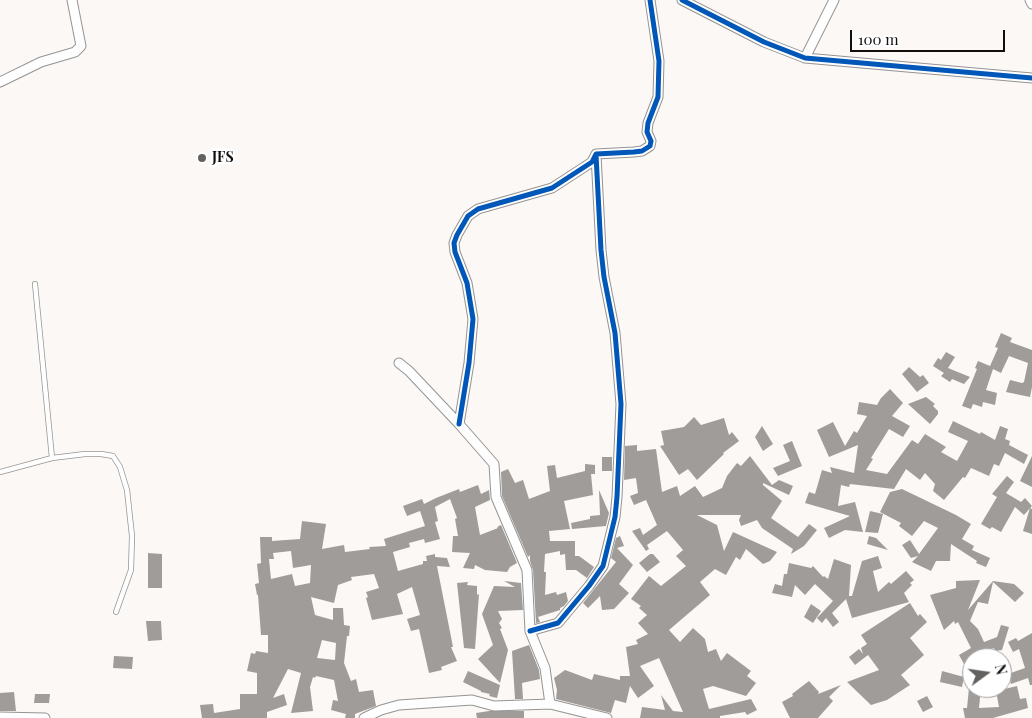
<!DOCTYPE html>
<style>
body{margin:0}
#map{position:relative;width:1032px;height:718px;overflow:hidden;background:#fbf8f5;font-family:"Playfair Display",serif}
canvas{display:block}
.north{position:absolute;left:962px;top:648px;width:50px;height:50px;box-sizing:border-box;background:#fff;border:1px solid #9f9f9f;border-radius:50%;rotate:76deg;font-size:14px;font-weight:700;line-height:20px;text-align:center;color:#0f0f0f}
.north::after{content:'';display:block;margin:auto;width:18px;height:22px;background:#626160;clip-path:polygon(50% 0,100% 100%,50% 72%,0 100%)}
.scale{position:absolute;left:850px;top:30px;width:155px;height:22px;box-sizing:border-box;border:2px solid #0f0f0f;border-top:0;padding-left:6px;font-size:15px;line-height:18px;white-space:nowrap;color:#0f0f0f;-webkit-text-stroke:4px #fff;paint-order:stroke}
</style>
<div id="map">
<canvas width="1032" height="718"></canvas>
<div class="north">N</div>
<div class="scale">100 m</div>
</div>
<script>
const ctx = document.querySelector('canvas').getContext('2d');
ctx.lineJoin = 'round';
function paint(path, color) { ctx.fillStyle = color; ctx.fill(path, 'evenodd'); }
const toPath = rows => new Path2D(rows.map(r => 'M' + r).join(''));
function stroke(path, color, width, dash) { ctx.strokeStyle = color; ctx.lineWidth = width; ctx.lineCap = dash ? 'butt' : 'round'; ctx.setLineDash(dash || []); ctx.stroke(path); }
function drawText(font, color, halo, rows, align = 'center') {
  ctx.font = font + ' "Playfair Display",serif'; ctx.lineWidth = 5; ctx.setLineDash([]); ctx.textBaseline = 'middle'; ctx.strokeStyle = halo; ctx.fillStyle = color; for (const [text, x, y, turn = 0] of rows) {
    ctx.save(); ctx.translate(x, y); ctx.rotate((+turn || 0) * Math.PI / 180); ctx.textAlign = isNaN(turn) ? turn : align; if (halo) ctx.strokeText(text, 0, 0); ctx.fillText(text, 0, 0); ctx.restore();
  }
}
paint(toPath([
 [1001,333,1012,338,1010,342,1032,350,1032,387,1030,397,1006,392,1010,380,1022,383,1024,382,1028,363,1009,356,1001,373,993,369,986,390,997,393,995,405,983,402,982,407,973,404,971,409,962,406,977,369,975,368,978,361,990,366,998,348,995,347],
 [946,352,955,357,948,368,970,377,964,384,952,379,950,382,941,376,944,373,933,366,938,358,941,360],
 [909,367,920,377,923,375,929,383,917,392,902,374],
 [890,389,903,403,892,416,910,426,903,437,889,429,871,458,873,459,866,470,887,474,912,440,918,444,925,434,946,447,941,452,957,461,968,441,948,432,953,421,980,434,981,432,995,440,1000,426,1008,429,1005,439,1010,441,1009,445,1028,455,1024,464,1005,453,999,466,994,464,989,476,971,468,965,478,963,477,944,500,933,491,935,484,925,473,920,480,906,469,894,489,850,484,849,487,841,485,838,506,855,502,863,532,845,530,829,538,824,528,850,516,805,503,809,492,815,494,822,470,832,473,830,467,854,473,858,445,829,457,817,430,833,422,845,446,854,431,857,433,867,416,857,414,859,402,877,405,881,398],
 [926,397,935,404,933,406,938,411,938,414,930,424,908,404],
 [694,417,701,425,724,418,729,435,732,432,739,441,723,453,724,454,697,480,688,469,679,475,660,446,664,445,661,431,684,427],
 [762,426,773,444,763,451,755,437],
 [792,441,802,466,778,476,773,468,790,461,783,445],
 [637,445,637,451,656,449,662,492,677,486,680,496,695,486,703,497,722,488,727,476,737,463,741,466,750,456,772,485,779,480,793,486,789,495,763,483,763,485,782,501,771,518,798,537,809,524,817,530,804,546,791,554,793,549,762,528,757,520,741,526,739,520,741,515,697,515,717,525,724,551,733,532,777,552,770,561,763,564,746,549,740,560,736,557,726,575,715,569,700,582,710,595,669,630,680,642,693,628,705,639,708,652,716,649,721,661,727,653,751,671,747,676,756,683,746,696,713,686,703,689,709,709,751,699,757,710,747,715,745,712,720,716,720,718,640,718,642,707,665,710,661,695,673,711,683,712,659,658,640,666,654,686,638,698,630,686,626,703,615,700,611,713,556,699,557,690,554,678,565,670,592,680,594,674,620,680,620,676,630,676,626,647,638,644,636,640,648,634,638,623,647,615,639,608,641,606,631,599,649,576,661,586,686,566,676,556,683,550,667,531,647,545,649,549,646,551,632,531,640,528,643,535,657,525,646,500,634,505,630,496,638,493,636,478,624,480,625,446],
 [1032,456,1032,487,1020,481],
 [602,457,612,457,612,471,602,471],
 [585,464,595,465,595,474,591,474,593,495,564,501,570,529,549,531,550,541,575,541,575,556,579,556,594,567,587,578,576,570,566,570,565,554,560,555,560,551,545,554,544,572,546,572,545,595,556,592,557,595,566,592,568,601,564,606,560,608,560,610,538,617,540,622,536,623,533,570,530,561,530,555,528,557,502,496,501,472,508,469,515,483,523,480,529,499,550,491,547,466,555,465,557,478,585,471],
 [1007,476,1014,482,1006,493,1021,502,1025,498,1032,506,1024,515,1015,507,1001,532,992,527,990,529,981,524,997,497,992,494],
 [478,485,481,494,489,490,490,500,475,507,480,535,498,528,497,527,501,525,517,563,510,567,507,572,485,570,475,565,474,569,463,568,470,553,452,552,453,536,458,536,455,519,457,518,450,499,435,507,438,521,435,522,440,539,425,543,424,539,409,543,410,547,393,552,398,571,423,564,423,561,427,561,426,556,435,554,435,557,447,558,450,567,437,566,453,647,451,647,457,661,441,667,442,670,429,673,419,629,411,631,407,619,420,615,412,587,397,594,403,614,372,620,366,598,368,597,366,592,379,588,374,574,351,577,352,580,338,585,334,603,311,597,315,615,333,620,333,608,343,608,344,625,350,626,349,636,347,636,344,663,351,681,356,679,359,692,373,690,376,706,355,714,355,718,345,718,346,714,331,710,333,700,338,701,334,680,316,676,315,678,313,677,310,687,313,711,291,713,301,673,288,669,273,698,284,694,287,705,267,712,267,718,202,718,200,705,213,704,214,713,240,709,240,694,257,694,257,673,247,671,251,653,255,654,256,651,268,653,268,635,261,635,258,595,257,595,255,584,259,583,257,564,261,563,260,537,272,537,272,541,300,539,302,521,326,524,322,549,344,545,345,552,370,549,369,547,386,546,384,539,425,526,420,511,407,516,403,506,422,499,424,504,436,498,459,489,460,492],
 [291,551,293,568,311,565,310,583,295,586,292,574,271,579,269,559,274,559,273,553],
 [322,640,336,643,335,660,317,658],
 [902,489,956,515,971,524,962,539,974,546,972,550,990,558,986,567,976,563,977,561,951,544,950,561,936,561,931,571,912,562,918,556,911,558,902,545,910,540,919,554,938,528,924,521,912,536,899,526,901,523,880,512,890,492],
 [599,490,609,513,606,526,572,529,571,523,590,519,590,516,600,515],
 [1030,508,1032,509,1032,534,1023,531],
 [870,511,883,514,878,533,865,532],
 [620,536,624,546,617,548,633,565,619,584,629,593,614,609,602,610,600,596,588,608,583,603,616,562,611,558,616,538],
 [869,536,876,538,888,550,867,544],
 [148,553,162,554,162,588,148,588],
 [650,554,653,554,660,562,647,572,639,563],
 [878,556,882,568,873,571,878,592,889,582,891,584,906,571,914,580,910,583,912,585,904,593,909,602,852,618,846,599,832,613,839,622,833,627,826,618,822,623,817,618,833,601,815,584,805,595,795,585,792,597,772,593,775,584,782,586,784,574,787,574,789,563,811,568,813,566,823,577,824,576,828,579,834,559,851,565,849,596,852,596,862,561],
 [980,580,968,610,993,581,1014,584,1024,593,1015,602,993,582,988,604,978,602,970,621,978,629,984,642,997,637,1001,625,1009,627,1002,650,995,651,994,648,986,651,986,647,985,652,973,656,972,660,964,664,959,655,971,648,958,622,955,624,954,621,944,630,930,595,956,588,956,581],
 [504,581,521,583,523,610,498,611,502,619,499,623,502,628,500,629,508,650,500,683,478,659,493,645,482,614,494,586,515,587],
 [468,582,467,585,477,586,477,595,479,594,475,649,464,648,457,583],
 [910,603,918,616,920,614,927,622,910,638,924,655,901,675,910,685,887,700,871,705,847,682,879,670,868,655,855,665,849,657,859,649,863,654,861,648,867,644,861,635],
 [811,604,821,611,813,623,804,617],
 [146,621,161,621,162,640,148,641],
 [1032,633,1032,685,1030,685,1028,678,1011,684,1008,674,1025,668,1019,649,1013,652,1008,642,1016,638,1018,641],
 [529,645,539,670,540,679,522,683,523,699,515,699,512,651],
 [114,656,133,657,132,669,113,668],
 [468,671,500,685,497,698,489,696,490,694,481,692,481,691,463,682],
 [942,671,964,677,962,687,940,682],
 [809,681,819,692,818,694,841,685,829,697,833,701,818,718,790,718,782,702,793,696,792,694],
 [1017,686,1020,699,1026,698,1028,708,993,718,965,718,963,708,967,708,969,688,981,688,979,708,999,707,996,691],
 [14,692,16,711,0,711,0,693],
 [35,694,50,694,49,703,34,703],
 [927,696,933,707,923,712,917,701],
 [489,711,524,711,524,718,477,718,476,713]
]), '#9f9c9a');
const lane = toPath([
 [35,284,52,458],
 [0,472,52,458,85,454,101,454,113,456,120,467,127,490,132,536,131,570,116,612]
]);
const street = toPath([
 [682,0,764,42,805,58,1032,78],
 [1030,0,1032,4],
 [805,58,834,0],
 [0,82,41,62,75,52,81,46,72,0],
 [399,363,409,371,459,424,494,464,496,497,527,570,530,631,545,668,550,704],
 [459,424,469,363,473,319,467,283,455,252,454,243,457,235,468,216,478,209,552,188,592,162,596,154,634,152,642,151,650,146,651,141,647,132,648,123,658,97,659,61,650,0],
 [530,631,558,623,589,586,603,566,615,517,617,497,621,404,615,333,604,277,601,250,596,155],
 [0,717,45,718],
 [364,718,381,710,399,705,472,700,494,706,550,704,607,718]
]);
stroke(lane, '#959493', 6);
stroke(street, '#959493', 11);
stroke(lane, '#fefefe', 4.5);
stroke(street, '#fefefe', 9);
stroke(toPath([
 [682,0,764,42,805,58,1032,78],
 [459,424,469,363,473,319,467,283,455,252,454,243,457,235,468,216,478,209,552,188,592,162,596,154,634,152,642,151,650,146,651,141,647,132,648,123,658,97,659,61,650,0],
 [530,631,558,623,589,586,603,566,615,517,617,497,621,404,615,333,604,277,601,250,596,155]
]), '#0057b8', 5);
for (const [x, y, r, color] of [
 [202,158,5,"#626160"]
]) { const dot = new Path2D(); dot.arc(x, y, r, 0, 2 * Math.PI); ctx.fillStyle = color; ctx.fill(dot); stroke(dot, '#fff', 2); }
drawText('bold 14px', '#0f0f0f', '#fff', [
 ["JFS",212,158]
], 'left');
</script>
